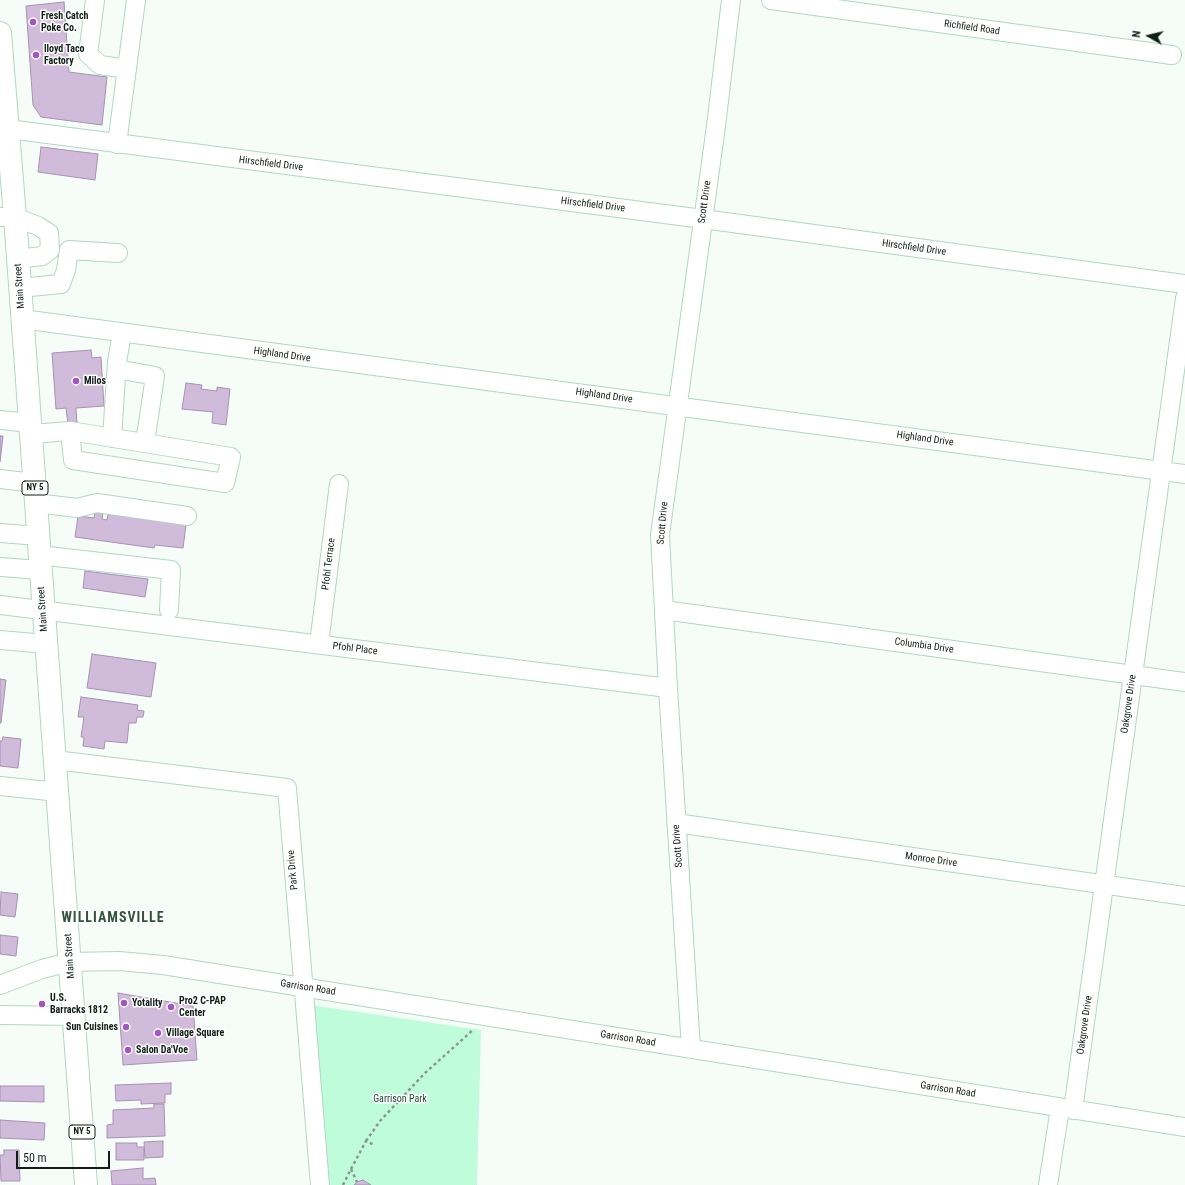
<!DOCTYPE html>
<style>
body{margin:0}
#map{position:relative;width:1185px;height:1185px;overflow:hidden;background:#f6fdf9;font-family:"Roboto Condensed",sans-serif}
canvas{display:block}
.north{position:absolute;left:1129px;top:16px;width:40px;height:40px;-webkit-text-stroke:3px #fff;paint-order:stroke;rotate:278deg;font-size:11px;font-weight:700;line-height:16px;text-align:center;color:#101e16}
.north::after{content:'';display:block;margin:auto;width:14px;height:18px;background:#101e16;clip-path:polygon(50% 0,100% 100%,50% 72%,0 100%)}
.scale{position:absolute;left:16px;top:1151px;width:94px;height:18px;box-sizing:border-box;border:2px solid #101e16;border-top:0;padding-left:5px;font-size:12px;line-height:14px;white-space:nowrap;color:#101e16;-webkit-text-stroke:3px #fff;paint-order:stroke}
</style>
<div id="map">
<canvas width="1185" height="1185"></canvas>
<div class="north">N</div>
<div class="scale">50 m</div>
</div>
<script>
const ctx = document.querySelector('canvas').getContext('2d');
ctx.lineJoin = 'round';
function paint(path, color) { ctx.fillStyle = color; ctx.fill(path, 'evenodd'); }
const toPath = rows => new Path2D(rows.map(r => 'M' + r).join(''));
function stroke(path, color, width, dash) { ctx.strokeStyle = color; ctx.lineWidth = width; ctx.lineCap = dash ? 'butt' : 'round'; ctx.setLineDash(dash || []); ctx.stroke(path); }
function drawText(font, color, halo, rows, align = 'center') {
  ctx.font = font + ' "Roboto Condensed",sans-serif'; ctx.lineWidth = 3; ctx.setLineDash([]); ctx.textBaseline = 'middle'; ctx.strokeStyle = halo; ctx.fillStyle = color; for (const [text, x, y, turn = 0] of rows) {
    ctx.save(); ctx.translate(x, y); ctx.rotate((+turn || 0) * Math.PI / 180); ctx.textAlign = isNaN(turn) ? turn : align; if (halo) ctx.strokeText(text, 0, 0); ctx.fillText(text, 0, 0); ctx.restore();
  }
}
paint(toPath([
 [311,1005,481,1030,477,1185,330,1185]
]), '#bffcda');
const building = toPath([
 [64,2,69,72,107,77,102,125,41,117,33,105,26,6,64,2],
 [41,147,98,154,95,180,38,172,41,147],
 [91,350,92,358,101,357,104,406,76,408,77,424,68,425,66,408,56,409,52,353,91,350],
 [186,383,202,385,201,389,217,391,217,387,230,389,226,425,212,423,213,412,182,409,186,383],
 [0,436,3,436,0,462,0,436],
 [95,511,103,512,102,519,107,520,108,514,186,525,183,548,155,545,154,548,75,537,78,516,94,518,95,511],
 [85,571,148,579,145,597,83,588,85,571],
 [92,654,156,663,151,697,87,688,92,654],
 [0,679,6,680,1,723,0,723,0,679],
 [81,697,138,705,137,710,144,711,143,717,137,717,136,723,129,723,127,743,105,741,104,749,83,746,84,737,81,737,84,717,78,717,81,697],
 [3,737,21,739,18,768,0,766,0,741,2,741,3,737],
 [1,892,18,894,15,917,0,915,1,892],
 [0,935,18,937,16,956,0,954,0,935],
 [118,993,193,1006,197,1060,123,1065,118,993],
 [171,1083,171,1094,165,1094,165,1103,141,1104,141,1100,116,1101,115,1085,171,1083],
 [0,1086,44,1086,44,1102,0,1101,0,1086],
 [154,1104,164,1104,165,1136,107,1138,107,1125,113,1124,113,1110,154,1108,154,1104],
 [0,1120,45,1123,44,1140,0,1138,0,1120],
 [163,1141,163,1157,145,1158,144,1142,163,1141],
 [116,1143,137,1143,137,1147,144,1147,144,1160,116,1160,116,1143],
 [4,1150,19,1150,20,1181,1,1181,0,1155,4,1155,4,1150],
 [143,1168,143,1179,155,1178,156,1185,112,1185,111,1171,143,1168],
 [363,1180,371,1185,354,1185,357,1182,363,1180]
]);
paint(building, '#d0bbda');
stroke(building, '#a692b0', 1);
const minor = toPath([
 [95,0,88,54,100,65,127,69],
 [771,0,1172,55],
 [0,128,703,219,1185,284],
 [117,144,136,0],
 [0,217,15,217,38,226,49,233,50,250,42,256,18,259],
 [20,288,61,284,66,270,69,250,118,253],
 [22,319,1185,474],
 [117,369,155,376,145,443],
 [0,420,30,423],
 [31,434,70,431,73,460,225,483,231,457,70,431],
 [112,438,117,362,122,333],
 [0,479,34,483],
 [36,503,77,508,97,503,187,516],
 [0,533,38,536],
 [39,555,171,570,169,610],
 [0,567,40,570],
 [0,605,668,688],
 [664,610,1185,682],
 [0,640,46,644],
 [319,644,339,484],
 [55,760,287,788,320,1185],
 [0,786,58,792],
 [676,823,1185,896],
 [0,985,42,969,70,962,119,961,163,965,1185,1127],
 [0,1015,74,1016],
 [691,1049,668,688,660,535,716,126,731,0],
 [1073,1110,1185,298],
 [1048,1185,1060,1108]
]);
const major = toPath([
 [0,33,15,217,86,1185]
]);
stroke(minor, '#b1d6c1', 20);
stroke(major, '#b1d6c1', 24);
stroke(toPath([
 [366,1141,380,1121,424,1074,474,1029],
 [351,1169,366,1141,374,1145],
 [343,1185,351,1169,357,1182]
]), '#8c9690', 2.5, [3, 3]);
stroke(minor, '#fff', 18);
stroke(major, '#fff', 22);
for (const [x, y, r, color] of [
 [33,22,4,"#a355c6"],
 [36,55,4,"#a355c6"],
 [76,381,4,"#a355c6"],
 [124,1003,4,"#a355c6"],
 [42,1004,4,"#a355c6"],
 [171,1007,4,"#a355c6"],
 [126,1027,4,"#a355c6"],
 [158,1033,4,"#a355c6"],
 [128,1050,4,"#a355c6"]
]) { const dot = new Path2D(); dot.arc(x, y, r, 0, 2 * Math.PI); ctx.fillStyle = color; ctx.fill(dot); stroke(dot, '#fff', 1.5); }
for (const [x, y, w] of [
 [35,488,26],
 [82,1132,26]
]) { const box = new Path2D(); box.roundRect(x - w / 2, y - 7, w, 14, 3); ctx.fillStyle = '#fff'; ctx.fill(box); stroke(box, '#101e16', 1); }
drawText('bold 9px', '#101e16', null, [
 ["NY 5",35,488],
 ["NY 5",82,1132]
]);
drawText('bold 10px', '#101e16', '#fff', [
 ["Fresh Catch",41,16],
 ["Poke Co.",41,28],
 ["lloyd Taco",44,49],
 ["Factory",44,61],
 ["Milos",84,381],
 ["U.S.",50,998],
 ["Barracks 1812",50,1010],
 ["Pro2 C-PAP",179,1001],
 ["Center",179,1013],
 ["Yotality",132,1003],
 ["Sun Cuisines",118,1027,"right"],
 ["Village Square",166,1033],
 ["Salon Da'Voe",136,1050]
], 'left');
drawText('10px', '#101e16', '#fff', [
 ["Richfield Road",972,28,8],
 ["Hirschfield Drive",271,164,7],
 ["Scott Drive",705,202,-82],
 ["Hirschfield Drive",593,205,7],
 ["Hirschfield Drive",914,248,8],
 ["Main Street",20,286,-94],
 ["Highland Drive",282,355,8],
 ["Highland Drive",604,396,8],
 ["Highland Drive",925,439,8],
 ["Scott Drive",663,523,-85],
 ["Pfohl Terrace",329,564,-83],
 ["Main Street",43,609,-94],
 ["Columbia Drive",924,646,8],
 ["Pfohl Place",355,649,7],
 ["Oakgrove Drive",1129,704,-82],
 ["Scott Drive",678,846,-94],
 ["Monroe Drive",931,860,8],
 ["Park Drive",293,870,-95],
 ["Main Street",70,956,-94],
 ["Garrison Road",308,988,9],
 ["Oakgrove Drive",1085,1025,-82],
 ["Garrison Road",628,1039,9],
 ["Garrison Road",948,1090,9]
]);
drawText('10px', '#214834', '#fff', [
 ["Garrison Park",400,1099]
]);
ctx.letterSpacing = '1px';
drawText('bold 14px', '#335342', '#fff', [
 ["WILLIAMSVILLE",113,918]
]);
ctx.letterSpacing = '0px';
</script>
